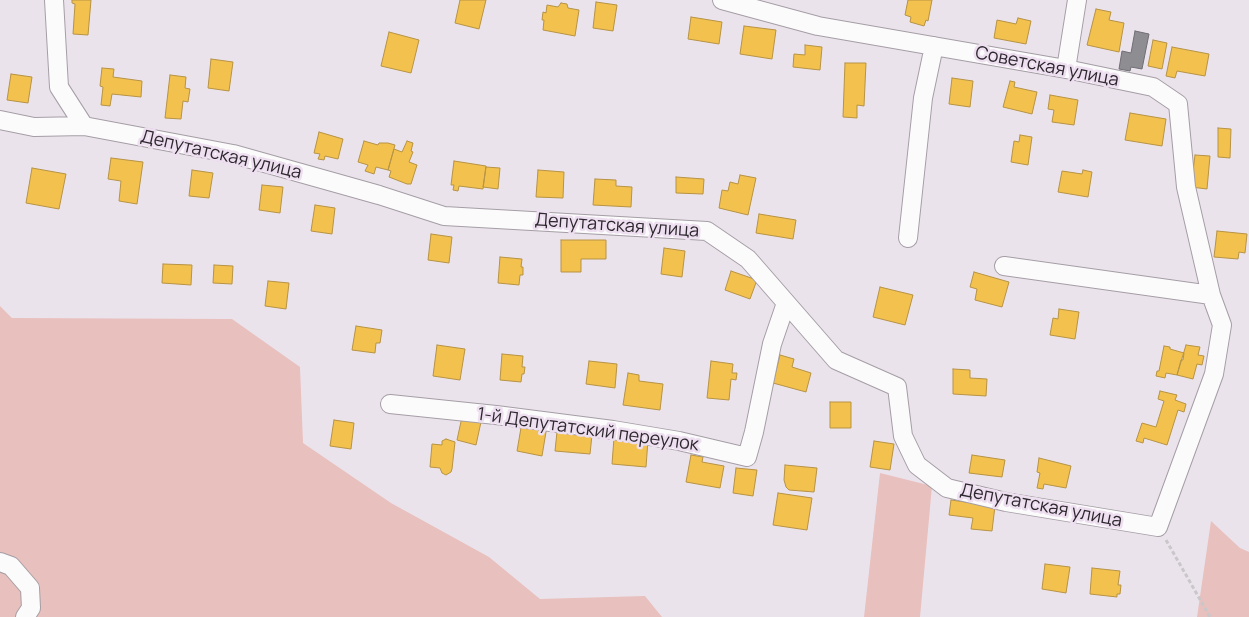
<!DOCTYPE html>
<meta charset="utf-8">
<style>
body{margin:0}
canvas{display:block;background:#ebe3ec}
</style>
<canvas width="1249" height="617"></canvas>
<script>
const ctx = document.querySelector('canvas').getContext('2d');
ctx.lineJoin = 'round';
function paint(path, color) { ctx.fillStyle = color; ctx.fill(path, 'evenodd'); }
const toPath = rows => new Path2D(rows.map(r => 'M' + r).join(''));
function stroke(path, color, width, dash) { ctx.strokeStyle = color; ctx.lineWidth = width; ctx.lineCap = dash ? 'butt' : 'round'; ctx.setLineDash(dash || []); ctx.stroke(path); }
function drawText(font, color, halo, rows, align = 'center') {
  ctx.font = font + ' Manrope,sans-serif'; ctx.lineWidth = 5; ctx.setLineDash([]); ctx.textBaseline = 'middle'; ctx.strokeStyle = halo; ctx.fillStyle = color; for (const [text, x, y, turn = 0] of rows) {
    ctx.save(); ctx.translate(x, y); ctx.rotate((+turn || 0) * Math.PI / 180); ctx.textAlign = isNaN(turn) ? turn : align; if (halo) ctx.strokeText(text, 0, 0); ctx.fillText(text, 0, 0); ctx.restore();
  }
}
paint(toPath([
 [0,306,12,318,232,319,300,367,303,443,391,503,489,557,540,599,645,596,662,617,0,617],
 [880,473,932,486,920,617,864,617],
 [1211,521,1240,548,1249,552,1249,617,1197,617]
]), '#e8c0be');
const homes = toPath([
 [72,0,91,0,88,35,73,34,75,4,72,3,72,0],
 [460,0,486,0,479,29,455,23,460,0],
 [908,0,932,0,928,21,926,20,924,26,910,22,911,17,905,15,908,0],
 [596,2,617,5,613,31,593,28,596,2],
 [561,3,567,4,568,8,579,10,575,36,543,30,544,20,542,20,543,12,546,13,547,5,558,7,561,3],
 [1096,9,1111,12,1109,20,1124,23,1119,52,1087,45,1096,9],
 [691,17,722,22,719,44,688,39,691,17],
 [1018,18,1031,21,1026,44,994,38,997,20,1016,24,1018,18],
 [744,26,776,30,772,59,740,54,744,26],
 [389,32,419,40,411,73,381,66,389,32],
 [1153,40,1167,43,1162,69,1148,66,1153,40],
 [805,45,822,47,820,70,793,67,794,54,805,55,805,45],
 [1172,47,1209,54,1205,76,1177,71,1175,78,1166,76,1172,47],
 [211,59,233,62,229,91,208,88,211,59],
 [845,63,866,63,864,106,857,105,857,118,843,117,845,63],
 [102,68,114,69,113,77,142,81,141,97,112,94,110,106,101,105,103,87,100,86,102,68],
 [11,74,32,77,28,103,7,100,11,74],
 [170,75,186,77,185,88,190,89,188,102,183,101,181,119,165,118,170,75],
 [952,78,973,81,970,107,949,104,952,78],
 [1010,81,1015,82,1014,87,1037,92,1032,114,1003,107,1010,81],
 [1050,95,1078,100,1074,125,1052,122,1054,110,1048,109,1050,95],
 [1130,113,1166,119,1162,146,1125,140,1130,113],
 [1218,128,1231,129,1230,158,1218,157,1218,128],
 [319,132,343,139,338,159,325,156,324,160,318,159,320,154,314,153,319,132],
 [1020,135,1032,137,1028,165,1011,162,1014,141,1019,142,1020,135],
 [364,141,378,145,379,143,388,143,395,145,388,170,376,167,374,174,365,171,368,165,358,162,364,141],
 [407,141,413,143,411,151,413,152,409,162,417,165,411,184,407,184,389,177,391,171,388,170,394,149,402,152,407,141],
 [1195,155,1210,156,1207,189,1191,187,1195,155],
 [111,158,143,162,137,204,119,201,121,181,108,179,111,158],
 [454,161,486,166,483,189,459,186,458,191,453,190,454,185,451,185,454,161],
 [486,167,500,168,498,189,483,187,486,167],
 [32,168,66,174,59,209,26,203,32,168],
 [192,170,213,173,209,198,189,196,192,170],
 [538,170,564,172,563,198,536,197,538,170],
 [1083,170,1092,172,1088,197,1058,192,1062,171,1082,174,1083,170],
 [740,175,756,178,748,215,719,208,722,190,728,191,730,182,738,184,740,175],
 [676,177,704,179,703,194,676,193,676,177],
 [595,179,616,180,616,186,632,187,631,207,593,205,595,179],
 [262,185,283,187,280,213,259,210,262,185],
 [315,205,335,208,332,234,311,231,315,205],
 [759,214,796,220,793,239,756,233,759,214],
 [1217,231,1247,234,1245,253,1239,252,1238,259,1214,257,1217,231],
 [431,234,452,237,449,263,428,260,431,234],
 [561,240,606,240,606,259,581,259,581,272,561,272,561,240],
 [664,248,685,251,682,277,661,274,664,248],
 [500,257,522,259,521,267,523,267,523,275,520,275,519,285,498,283,500,257],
 [163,264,192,265,191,285,162,283,163,264],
 [214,265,233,266,232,284,213,283,214,265],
 [731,271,757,280,750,299,725,290,731,271],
 [974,272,1009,282,1002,307,975,300,977,289,970,287,974,272],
 [268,281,289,283,286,309,265,306,268,281],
 [880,287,913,295,905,325,873,317,880,287],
 [1059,309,1079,312,1075,339,1050,335,1053,318,1058,319,1059,309],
 [356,326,382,330,380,343,376,343,375,353,352,350,356,326],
 [437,345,465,349,460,380,433,376,437,345],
 [1186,345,1200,347,1198,355,1204,356,1202,365,1197,364,1193,379,1177,375,1186,345],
 [1164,346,1170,347,1170,349,1184,353,1183,360,1181,360,1177,375,1166,373,1165,378,1156,376,1157,371,1159,371,1164,346],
 [502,354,523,356,522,367,525,367,524,374,522,374,521,382,500,380,502,354],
 [780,355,794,359,792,367,811,373,806,392,773,383,780,355],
 [589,361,617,364,615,388,586,384,589,361],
 [711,361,733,364,732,373,737,373,736,380,731,379,729,400,707,398,711,361],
 [953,369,970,370,970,378,987,379,986,396,953,394,953,369],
 [628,373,639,375,639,381,663,384,660,410,623,405,628,373],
 [1160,391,1177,395,1175,400,1186,404,1184,412,1178,410,1167,445,1144,438,1143,443,1136,441,1142,423,1156,427,1164,401,1158,399,1160,391],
 [830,402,851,402,851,428,830,428,830,402],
 [462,417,481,422,476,445,457,440,462,417],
 [334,420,354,423,351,449,330,446,334,420],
 [522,422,547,426,542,456,517,451,522,422],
 [557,432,592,435,590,454,555,451,557,432],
 [614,438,648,440,646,467,612,464,614,438],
 [446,439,455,442,452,469,451,472,446,475,442,473,440,468,430,467,432,444,442,445,442,441,446,439],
 [874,441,894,444,890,470,870,467,874,441],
 [691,455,703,457,702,462,724,466,720,488,686,482,691,455],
 [972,455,1005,460,1002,477,969,473,972,455],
 [1039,458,1071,466,1066,488,1044,484,1043,489,1037,488,1040,473,1037,472,1039,458],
 [785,465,817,468,814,492,789,490,786,487,784,480,785,465],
 [736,468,757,470,753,496,733,493,736,468],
 [778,493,812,498,807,530,773,525,778,493],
 [951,500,995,506,992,531,971,529,973,518,949,515,951,500],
 [1045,564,1070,567,1066,593,1042,589,1045,564],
 [1092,568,1120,571,1118,585,1121,585,1120,594,1117,594,1117,597,1090,594,1092,568]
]);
paint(homes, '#f2c14e');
stroke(homes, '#b79344', 1);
const industry = toPath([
 [1135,31,1149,34,1142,69,1131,67,1130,71,1119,69,1122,51,1131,53,1135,31]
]);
paint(industry, '#8d8d92');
stroke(industry, '#706e74', 1);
const minor = toPath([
 [54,0,59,87,84,126,233,154,379,195,444,216,707,231,748,259,836,360,897,387,903,436,917,465,947,488,1006,502,1158,527,1214,374,1222,325,1211,295,1186,187,1178,104,1153,87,1066,69,818,26,722,0],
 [1066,69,1077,0],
 [0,120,34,127,84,126],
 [908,238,923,98,934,46],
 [1004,266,1211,295],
 [390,404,496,415,613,430,679,441,747,457,754,432,772,344,786,303],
 [0,562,11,566,30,588,31,608,25,617]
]);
stroke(minor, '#a59ea5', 20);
stroke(toPath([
 [1166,540,1210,617]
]), '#c9c7c9', 3, [4, 2.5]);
stroke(minor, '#fcfbfc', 18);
drawText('18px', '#2d272e', '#eedff0', [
 ["Советская улица",1047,67,11],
 ["Депутатская улица",221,155,13],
 ["Депутатская улица",617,226,4],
 ["1-й Депутатский переулок",588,430,8],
 ["Депутатская улица",1041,506,11]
]);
</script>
